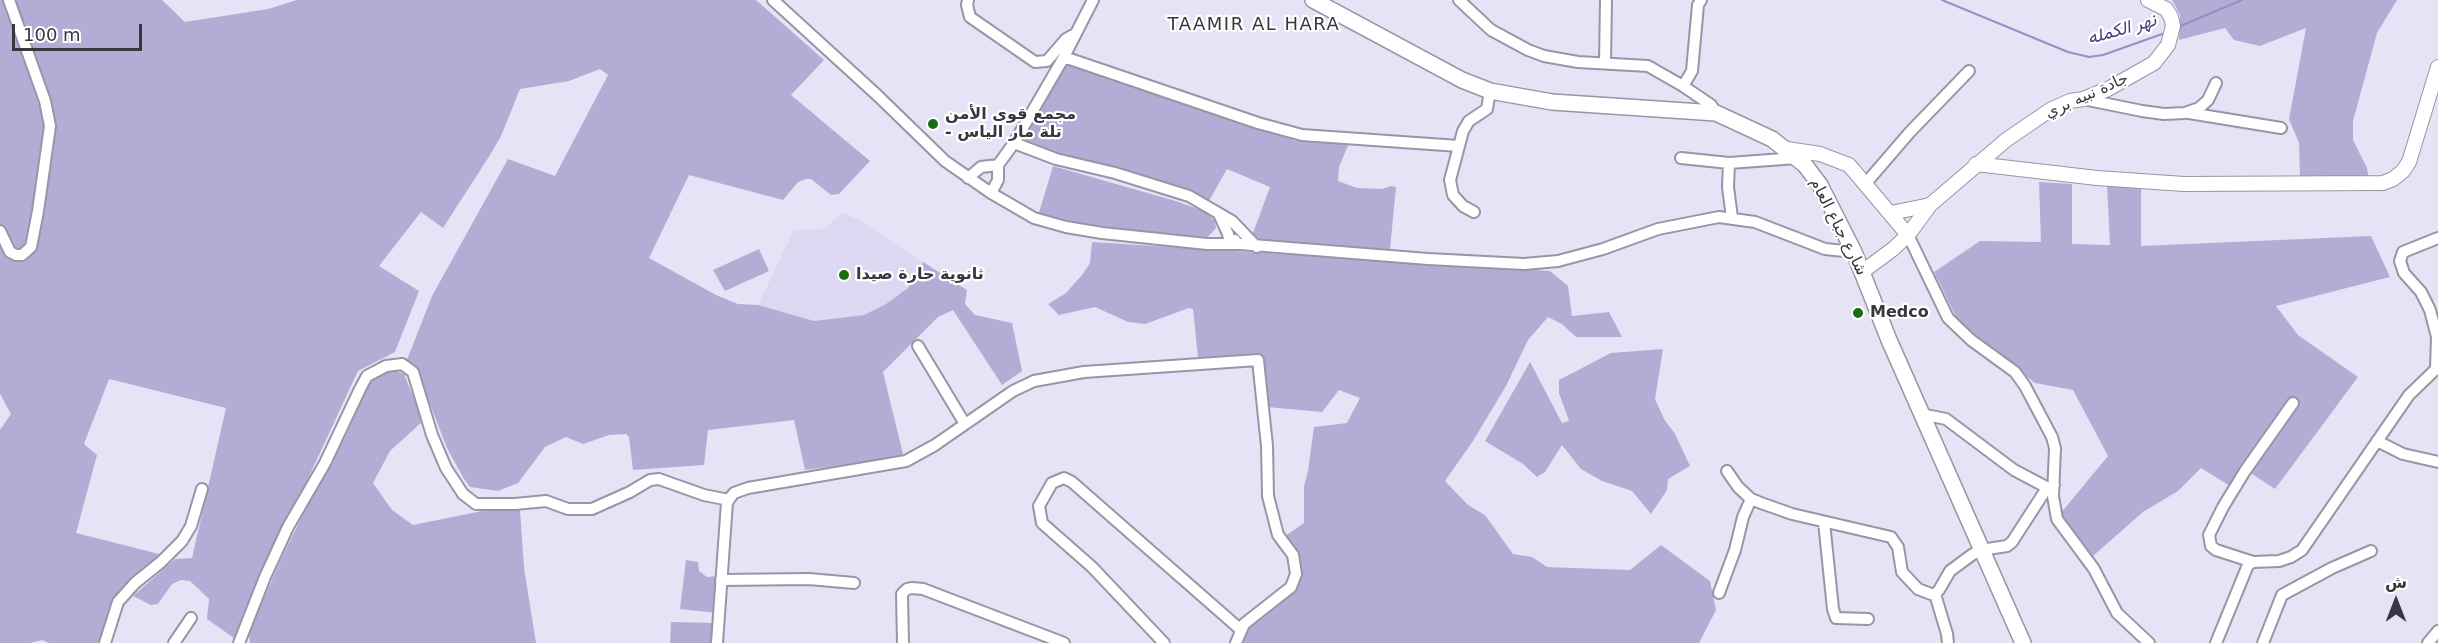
<!DOCTYPE html>
<meta charset="utf-8">
<style>
body{margin:0}
#map{position:relative;width:2438px;height:643px;overflow:hidden;background:#e6e3f6;font-family:"DejaVu Sans",Vazirmatn,sans-serif}
canvas{display:block}
.north{position:absolute;left:2366px;top:571px;width:60px;height:60px;-webkit-text-stroke:4px #fff;paint-order:stroke;rotate:0deg;font-size:16px;font-weight:700;line-height:24px;text-align:center;color:#38373e}
.north::after{content:'';display:block;margin:auto;width:21px;height:27px;background:#38373e;clip-path:polygon(50% 0,100% 100%,50% 72%,0 100%)}
.scale{position:absolute;left:12px;top:24px;width:130px;height:27px;box-sizing:border-box;border:3px solid #38373e;border-top:0;padding-left:8px;font-size:18px;line-height:21px;white-space:nowrap;color:#38373e;-webkit-text-stroke:4px #fff;paint-order:stroke}
</style>
<div id="map">
<canvas width="2438" height="643"></canvas>
<div class="north">ش</div>
<div class="scale">100 m</div>
</div>
<script>
const ctx = document.querySelector('canvas').getContext('2d');
ctx.lineJoin = 'round';
function paint(path, color) { ctx.fillStyle = color; ctx.fill(path, 'evenodd'); }
const toPath = rows => new Path2D(rows.map(r => 'M' + r).join(''));
function stroke(path, color, width, dash) { ctx.strokeStyle = color; ctx.lineWidth = width; ctx.lineCap = dash ? 'butt' : 'round'; ctx.setLineDash(dash || []); ctx.stroke(path); }
function drawText(font, color, halo, rows, align = 'center') {
  ctx.font = font + ' "DejaVu Sans",Vazirmatn,sans-serif'; ctx.lineWidth = 4.5; ctx.setLineDash([]); ctx.textBaseline = 'middle'; ctx.strokeStyle = halo; ctx.fillStyle = color; for (const [text, x, y, turn = 0] of rows) {
    ctx.save(); ctx.translate(x, y); ctx.rotate((+turn || 0) * Math.PI / 180); ctx.textAlign = isNaN(turn) ? turn : align; if (halo) ctx.strokeText(text, 0, 0); ctx.fillText(text, 0, 0); ctx.restore();
  }
}
paint(toPath([
 [843,213,861,221,923,262,908,288,886,304,864,315,813,321,758,305,794,230,823,229]
]), '#dcd8f2');
paint(toPath([
 [0,0,162,0,185,22,268,9,297,0,756,0,824,60,791,95,870,161,839,194,831,195,811,179,806,179,798,182,783,200,689,175,649,258,716,295,738,304,758,305,814,321,864,315,886,304,908,288,923,262,967,290,965,304,975,315,1012,323,1022,371,1002,385,953,310,938,317,883,372,903,454,899,458,805,470,794,420,708,430,704,465,633,470,629,437,626,434,609,435,583,444,566,437,545,447,518,483,498,491,470,487,464,479,447,448,418,373,407,360,432,296,508,159,555,176,608,75,600,69,569,81,520,89,501,136,490,155,443,228,421,212,379,266,419,291,395,352,358,371,234,638,207,619,209,599,190,581,181,580,172,584,158,604,151,605,133,596,175,559,192,558,226,408,109,379,84,444,97,455,76,533,163,555,121,591,111,604,99,643,49,643,42,640,30,643,0,643,0,430,11,414,0,394],
 [2172,0,2397,0,2377,33,2353,121,2353,140,2367,168,2369,180,2300,179,2299,143,2289,119,2306,28,2260,46,2234,40,2225,28,2179,40,2180,15],
 [1066,63,1296,141,1349,143,1339,167,1338,181,1357,188,1382,189,1391,186,1396,187,1390,249,1262,243,1253,233,1270,187,1227,169,1209,201,1150,177,1054,154,1026,143,1024,138],
 [1053,166,1179,202,1206,212,1215,221,1216,228,1205,240,1094,229,1038,216],
 [2039,182,2072,184,2072,244,2110,245,2107,185,2141,187,2141,246,2371,236,2390,277,2276,306,2298,335,2358,377,2275,489,2240,466,2230,486,2201,468,2178,491,2143,512,2093,556,2060,514,2108,456,2073,390,2035,383,1959,323,1934,272,1980,241,2041,242],
 [1092,242,1550,271,1568,286,1572,316,1609,312,1622,337,1576,337,1562,324,1548,317,1528,340,1506,386,1473,441,1445,481,1468,505,1485,515,1513,554,1532,557,1547,567,1630,570,1661,545,1710,581,1716,610,1699,643,1241,643,1243,635,1261,615,1293,593,1301,566,1299,554,1285,536,1304,523,1304,486,1308,471,1314,427,1347,423,1360,398,1339,390,1322,412,1267,407,1262,356,1198,357,1193,309,1189,308,1145,324,1128,322,1095,307,1059,315,1048,304,1066,293,1082,275,1090,263],
 [759,249,769,271,725,291,713,270],
 [1663,349,1655,399,1664,419,1675,434,1690,466,1668,479,1667,490,1651,514,1632,491,1602,481,1581,469,1562,445,1545,472,1537,477,1523,464,1485,441,1530,362,1562,423,1569,421,1559,393,1559,380,1611,353],
 [385,371,396,371,404,374,423,421,390,451,373,483,392,510,413,525,487,510,520,510,524,568,536,643,250,643,249,632,283,555,323,474,346,435,368,385,376,376],
 [686,560,698,562,699,571,707,577,719,576,717,613,680,609],
 [671,622,716,623,714,643,670,643]
]), '#b3add5');
stroke(toPath([
 [1942,0,2068,52,2089,57,2103,55,2165,33],
 [2178,27,2242,0]
]), '#988ec7', 2);
const minor = toPath([
 [773,0,877,95,945,161,991,193,1034,218,1066,227,1102,233,1207,244,1240,244,1428,259,1524,264,1558,261,1603,249,1658,229,1719,217,1755,222,1825,249,1854,252],
 [968,0,967,5,970,17,1035,62,1047,61,1066,39,1073,35],
 [1459,0,1491,30,1528,50,1544,56,1578,62,1648,66,1683,86,1711,105,1716,113],
 [1064,57,1258,123,1302,135,1459,146],
 [1605,63,1606,0],
 [1683,86,1692,71,1698,5,1701,0],
 [2083,99,2142,111,2164,114,2185,113,2199,108,2208,100,2216,83],
 [2189,113,2281,128],
 [1014,143,1056,159,1115,173,1189,196,1232,221,1257,247],
 [1681,158,1729,163],
 [968,178,981,167,998,165],
 [1866,183,1910,132,1969,71],
 [991,193,998,180,998,165,1014,143,1064,57,1093,0],
 [1474,212,1463,206,1453,195,1450,180,1463,131,1469,121,1487,109,1490,91],
 [1219,214,1228,234,1230,243,1235,240],
 [1732,218,1728,187,1729,163,1797,158],
 [0,231,10,252,16,255,22,255,31,247,38,211,50,126,45,101,9,0],
 [1908,235,1948,318,1971,340,2015,372,2025,386,2052,437,2055,448,2053,496,2057,519,2094,569,2117,613,2149,643],
 [918,346,965,424],
 [1921,414,1946,419,2014,470,2048,488],
 [2377,441,2403,454,2438,462],
 [1727,471,1738,487,1751,499,1761,503,1792,514,1891,537,1898,547,1902,572,1918,589,1931,594,1935,594,1939,590,1950,571,1973,554,1981,550,2007,546,2012,542,2045,491,2054,485],
 [1824,522,1833,609,1836,618,1868,619],
 [2253,562,2216,550,2211,546,2209,535,2223,507,2245,471,2293,403],
 [721,580,809,579,854,583],
 [1719,593,1735,550,1743,517,1751,499],
 [1935,594,1947,634,1948,643],
 [105,643,118,602,135,583,161,562,182,541,191,526,202,489],
 [174,643,191,618],
 [239,643,265,577,288,527,325,463,360,389,367,376,386,366,402,364,413,372,432,435,446,468,463,494,476,504,515,504,546,501,568,509,592,509,630,492,650,480,659,479,704,495,729,500],
 [717,643,727,502,734,493,748,488,906,461,935,445,1013,391,1034,381,1084,372,1258,360,1267,446,1268,496,1278,535,1293,555,1296,574,1291,587,1244,624,1236,643],
 [903,643,902,594,907,589,912,588,923,589,1064,643],
 [1164,643,1092,567,1042,523,1039,506,1052,483,1064,478,1072,482,1241,630],
 [2216,643,2248,565,2253,562,2279,561,2291,557,2302,550,2409,395,2436,369,2437,337,2430,310,2421,292,2404,273,2400,261,2403,252,2438,238],
 [2263,643,2282,595,2332,568,2371,551],
 [2428,643,2438,631]
]);
const tertiary = toPath([
 [1787,149,1820,154,1849,165,1908,235],
 [1976,164,2097,178,2184,184,2383,183,2393,179,2403,171,2409,162,2438,67],
 [1891,213,1930,205],
 [1862,272,1893,249,1908,235,1930,205,2006,140,2050,110,2070,101,2083,99,2108,89,2154,63,2168,45,2173,26,2171,17,2166,9,2148,0]
]);
const secondary = toPath([
 [1313,0,1462,80,1490,91,1552,102,1716,113,1772,139,1805,165,1820,185,1854,252,1889,340,2023,643]
]);
stroke(minor, '#9795a6', 14);
stroke(tertiary, '#9795a6', 16);
stroke(secondary, '#9795a6', 18);
stroke(minor, '#fff', 10);
stroke(tertiary, '#fff', 14);
stroke(secondary, '#fff', 15);
for (const [x, y, r, color] of [
 [933,124,6,"#1b6d14"],
 [844,275,6,"#1b6d14"],
 [1858,313,6,"#1b6d14"]
]) { const dot = new Path2D(); dot.arc(x, y, r, 0, 2 * Math.PI); ctx.fillStyle = color; ctx.fill(dot); stroke(dot, '#fff', 2); }
drawText('16px', '#38373e', '#fff', [
 ["جادة نبيه بري",2087,96,-24],
 ["شارع جباع العام",1838,227,63]
]);
drawText('bold 16px', '#38373e', '#fff', [
 ["مجمع قوى الأمن",945,115],
 ["- تلة مار الياس",945,133],
 ["ثانوية حارة صيدا",856,275],
 ["Medco",1870,313]
], 'left');
ctx.letterSpacing = '1.5px';
drawText('18px', '#38373e', '#fff', [
 ["TAAMIR AL HARA",1254,25]
]);
ctx.letterSpacing = '0px';
drawText('italic 18px', '#4a397e', '#fff', [
 ["نهر الكمله",2122,30,-16]
]);
</script>
